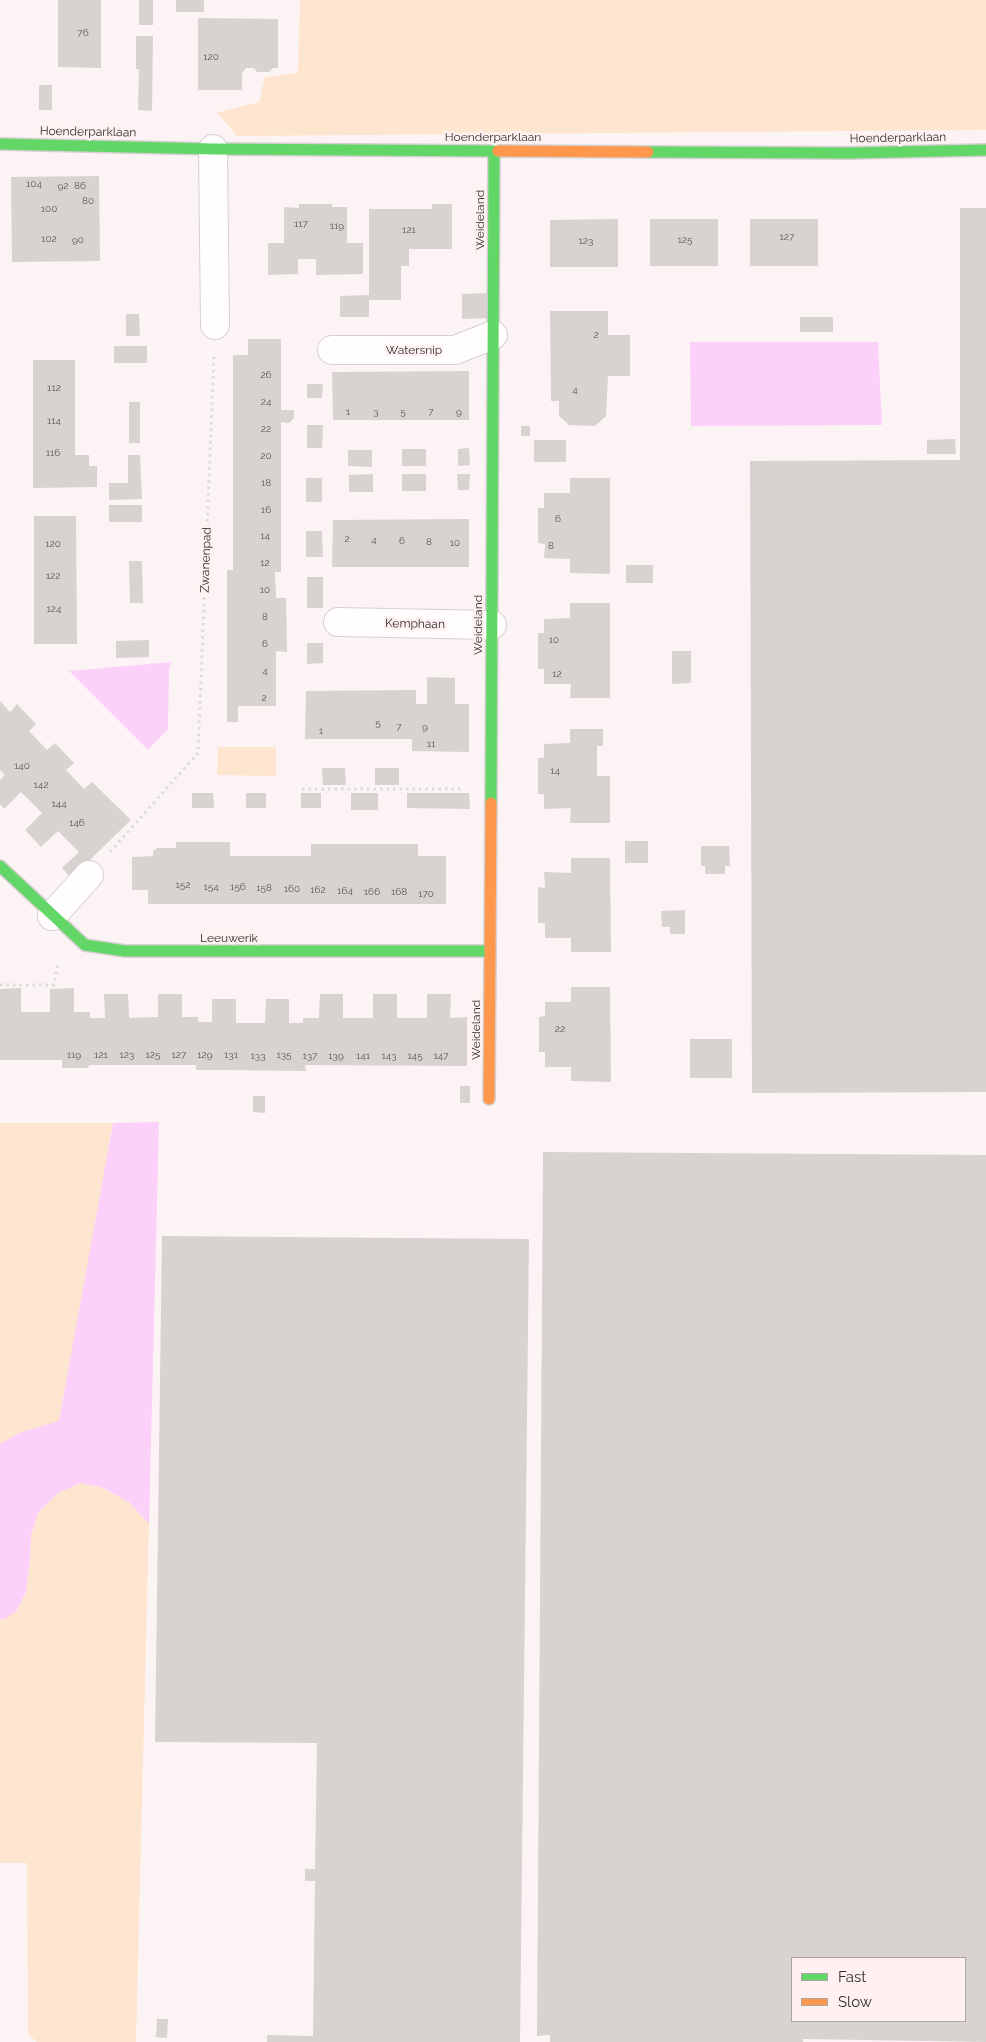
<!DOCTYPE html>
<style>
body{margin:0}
#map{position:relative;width:986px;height:2042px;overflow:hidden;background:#fcf4f4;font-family:Raleway,sans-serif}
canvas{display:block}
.legend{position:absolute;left:791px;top:1957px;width:175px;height:65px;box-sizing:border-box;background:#fff1f1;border:1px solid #ada3a3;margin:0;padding:6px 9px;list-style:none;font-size:15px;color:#332e2e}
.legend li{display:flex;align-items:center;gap:10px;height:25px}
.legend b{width:25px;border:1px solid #ada3a3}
</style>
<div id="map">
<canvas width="986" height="2042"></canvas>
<ul class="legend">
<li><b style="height:6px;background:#63d668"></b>Fast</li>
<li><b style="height:6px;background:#ff974d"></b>Slow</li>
</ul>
</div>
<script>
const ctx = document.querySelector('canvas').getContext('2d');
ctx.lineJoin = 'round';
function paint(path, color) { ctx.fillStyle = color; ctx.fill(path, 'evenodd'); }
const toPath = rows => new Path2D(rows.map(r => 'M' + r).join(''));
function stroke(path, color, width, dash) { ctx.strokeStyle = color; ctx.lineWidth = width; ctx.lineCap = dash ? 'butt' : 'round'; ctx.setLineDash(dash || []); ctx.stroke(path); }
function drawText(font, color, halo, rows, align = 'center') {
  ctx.font = font + ' Raleway,sans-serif'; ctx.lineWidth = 5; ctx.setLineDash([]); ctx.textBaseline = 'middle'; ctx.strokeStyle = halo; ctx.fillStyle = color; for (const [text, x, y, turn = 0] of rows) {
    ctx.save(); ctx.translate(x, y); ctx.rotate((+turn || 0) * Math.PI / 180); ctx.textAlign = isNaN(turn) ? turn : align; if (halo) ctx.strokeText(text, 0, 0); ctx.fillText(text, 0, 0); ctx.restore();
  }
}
paint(toPath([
 [300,0,986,0,986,130,236,136,235,133,218,114,215,113,259,102,265,77,298,73],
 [218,747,276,747,276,776,217,775],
 [0,1123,113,1123,108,1148,92,1394,0,1477],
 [80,1483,101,1487,129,1502,149,1524,136,2042,37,2042,28,2034,27,1863,0,1863,0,1619,5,1619,17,1610,26,1592,30,1560,31,1535,38,1513,56,1494]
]), '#fee5d0');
paint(toPath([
 [690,342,878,342,882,425,691,426],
 [172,662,169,668,168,729,148,750,69,671],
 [159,1122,149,1524,129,1502,101,1487,80,1483,57,1494,38,1513,31,1535,30,1560,26,1592,17,1610,5,1619,0,1619,0,1444,21,1432,59,1421,113,1123]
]), '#fcd1f9');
paint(toPath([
 [58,0,101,0,101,68,58,67],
 [139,0,153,0,153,25,139,25],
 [176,0,204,0,204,12,176,12],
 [198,18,278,19,278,68,273,68,269,72,257,72,254,68,246,68,242,73,242,90,198,90],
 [136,36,153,36,152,111,138,110,139,69,136,69],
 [39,85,52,85,52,110,39,110],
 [99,176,100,261,12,262,11,177],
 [299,204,332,204,332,207,347,207,347,243,363,243,363,274,316,275,316,259,298,259,298,274,268,275,268,243,284,243,284,207,299,208],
 [432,204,452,204,452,249,409,249,409,266,401,266,401,300,369,300,369,317,340,317,340,296,369,295,369,209,432,209],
 [960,208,986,208,986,1092,752,1093,750,461,960,460],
 [618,219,618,267,550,267,550,220],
 [650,219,718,219,718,266,650,266],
 [750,219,818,219,818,266,750,266],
 [489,293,490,318,462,319,462,294],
 [550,311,608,311,608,335,630,335,630,376,608,376,606,416,595,426,569,425,559,416,559,401,551,401],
 [126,314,139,314,140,336,126,336],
 [800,317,833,317,833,332,800,332],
 [248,339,281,339,281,410,294,410,294,418,289,423,281,422,281,572,275,572,276,598,286,598,287,652,276,651,276,706,238,706,238,722,227,722,227,570,233,570,233,355,248,355],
 [114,346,147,346,147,363,114,363],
 [33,360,75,360,75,455,89,455,89,466,97,466,97,487,33,488],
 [469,371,469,420,333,420,332,372],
 [307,384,323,384,322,398,307,398],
 [129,402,140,402,140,443,129,443],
 [307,425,323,425,322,448,307,448],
 [521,426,530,426,530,436,521,436],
 [955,439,956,454,927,454,927,440],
 [534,440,566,440,566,462,534,462],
 [469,448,470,465,458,466,458,449],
 [402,449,426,449,426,466,402,466],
 [348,450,372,450,372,467,348,466],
 [128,455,140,455,142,499,109,500,109,483,128,483],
 [373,474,373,492,349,492,349,475],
 [402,474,426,474,426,491,402,491],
 [457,474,470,474,469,490,458,490],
 [306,478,322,478,322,502,306,502],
 [570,478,610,478,610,574,570,573,570,559,544,558,545,544,538,543,538,508,544,508,544,493,570,493],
 [109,505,142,505,142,522,109,522],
 [34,516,76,516,77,644,34,644],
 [469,519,469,567,332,567,333,520],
 [306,531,322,531,323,557,306,557],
 [129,561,142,561,143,603,130,603],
 [626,565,653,565,653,583,626,583],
 [307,577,323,577,323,608,307,608],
 [570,603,610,603,610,698,570,698,571,684,544,684,544,669,538,669,538,633,544,633,544,619,570,618],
 [149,640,149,657,116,658,116,641],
 [307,643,323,643,323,663,307,664],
 [672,651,691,651,691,683,672,684],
 [427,677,455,678,455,704,469,704,469,752,412,751,412,739,305,739,306,691,416,690,416,704,427,704],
 [0,701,10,712,17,704,36,724,29,731,47,750,55,743,74,763,66,770,84,789,92,782,131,820,71,878,62,868,79,852,58,831,41,847,25,830,42,813,21,792,4,809,0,804,0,780,5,775,0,770],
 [570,729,603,729,603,746,597,746,597,776,610,776,610,823,570,823,571,808,544,809,544,794,538,794,538,758,544,758,544,744,570,743],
 [322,768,345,768,346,785,323,785],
 [375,768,399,768,399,785,375,785],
 [192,793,213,793,214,808,192,808],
 [246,793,266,793,266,808,246,808],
 [301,793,321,793,321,808,301,808],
 [351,793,378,793,378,810,351,810],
 [407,793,469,793,470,809,407,808],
 [625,841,648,841,648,863,625,863],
 [176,842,230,842,230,856,311,856,311,844,418,844,418,856,446,856,446,904,148,904,148,890,132,890,132,857,153,856,153,851,157,848,176,848],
 [701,846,729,846,730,866,725,866,725,874,705,874,705,866,701,866],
 [571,858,610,858,611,952,571,952,571,938,545,938,545,923,538,923,538,887,545,888,544,872,571,873],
 [685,910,685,934,670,934,670,927,662,927,661,911],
 [571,987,610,987,611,1082,571,1081,571,1067,545,1067,545,1052,539,1052,539,1017,545,1016,545,1002,571,1002],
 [21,988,21,1012,50,1012,50,989,74,988,74,1012,90,1012,90,1018,105,1018,104,994,128,994,129,1018,158,1017,158,994,182,994,182,1017,198,1017,198,1022,212,1022,212,999,236,999,236,1023,265,1023,266,999,289,999,289,1023,303,1023,303,1018,319,1018,320,994,343,994,343,1018,373,1018,373,994,397,994,397,1018,427,1018,427,994,451,994,450,1018,467,1017,467,1066,305,1065,306,1071,224,1070,196,1070,196,1065,89,1065,88,1068,62,1068,62,1060,0,1060,0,989],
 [690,1039,732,1039,732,1078,690,1078],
 [460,1086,470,1086,470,1103,460,1103],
 [253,1096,265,1096,265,1113,253,1112],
 [543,1152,986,1155,986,2042,803,2039,803,2042,550,2042,550,2035,537,2036],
 [792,1958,965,1958,965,2021,792,2021],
 [162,1236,529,1239,520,2042,267,2042,267,2035,313,2036,315,1881,305,1881,305,1869,315,1869,317,1743,155,1742],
 [157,2019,168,2019,167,2038,156,2037]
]), '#d8d2d1');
const street = toPath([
 [213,149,215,325],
 [332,350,455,350,493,335],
 [338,622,492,625],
 [52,916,89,875]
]);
const fast = toPath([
 [0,144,213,149,498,151],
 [648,152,849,153,986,150],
 [491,803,494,151],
 [0,866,85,945,125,951,490,951]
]);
const slow = toPath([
 [498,151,648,152],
 [489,1099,491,803]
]);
stroke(street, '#d6d0d0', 30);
stroke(fast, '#d6d0d0', 14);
stroke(slow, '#d6d0d0', 14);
stroke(toPath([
 [302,789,460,789],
 [110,852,198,753,214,355],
 [0,985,54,985,58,962]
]), '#dedbdb', 3, [2.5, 4]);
stroke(street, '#fffdfd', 28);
stroke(fast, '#63d668', 11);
stroke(slow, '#ff974d', 11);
drawText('10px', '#5c5757', null, [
 ["76",83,33],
 ["120",211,57],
 ["104",34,184],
 ["92",63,186],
 ["86",80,186],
 ["80",88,201],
 ["100",49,209],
 ["117",301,224],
 ["119",337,226],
 ["121",409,230],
 ["127",787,237],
 ["102",49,239],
 ["90",78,240],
 ["125",685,240],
 ["123",586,241],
 ["2",596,335],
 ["26",266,375],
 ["112",54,388],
 ["4",575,390],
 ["24",266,402],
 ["1",348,412],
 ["3",376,412],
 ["5",403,412],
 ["7",431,412],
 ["9",459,412],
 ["114",54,421],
 ["22",266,429],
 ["116",53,453],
 ["20",266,456],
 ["18",266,483],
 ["16",266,510],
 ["6",558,519],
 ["14",265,536],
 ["2",347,539],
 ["4",374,540],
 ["6",402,541],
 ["8",429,542],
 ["10",455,543],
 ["120",53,544],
 ["8",551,546],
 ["12",265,563],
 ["122",53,576],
 ["10",265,590],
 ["124",54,609],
 ["8",265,617],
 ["10",554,640],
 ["6",265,644],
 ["4",265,671],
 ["12",557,674],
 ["2",264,698],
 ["5",378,723],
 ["7",399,727],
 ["9",425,727],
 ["1",321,731],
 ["11",431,744],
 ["140",22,766],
 ["14",555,771],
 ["142",41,785],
 ["144",59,804],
 ["146",77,823],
 ["152",183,885],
 ["154",211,887],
 ["156",238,887],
 ["158",264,888],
 ["160",292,889],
 ["162",318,890],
 ["164",345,891],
 ["166",372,892],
 ["168",399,892],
 ["170",426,894],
 ["22",560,1029],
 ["119",74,1055],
 ["121",101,1055],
 ["123",127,1055],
 ["125",153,1055],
 ["127",179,1055],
 ["129",205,1055],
 ["131",231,1055],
 ["135",284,1055],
 ["133",258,1056],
 ["137",310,1056],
 ["139",336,1056],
 ["141",363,1056],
 ["143",389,1056],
 ["145",415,1056],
 ["147",441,1056]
]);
drawText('12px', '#332e2e', '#fff1f1', [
 ["Hoenderparklaan",88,132,1],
 ["Hoenderparklaan",493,137],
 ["Hoenderparklaan",898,138,-1],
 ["Weideland",480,220,-90],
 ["Watersnip",414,350],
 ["Zwanenpad",206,560,-88],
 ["Kemphaan",415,624,1],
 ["Weideland",478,625,-90],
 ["Leeuwerik",229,938],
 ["Weideland",476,1030,-90]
]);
</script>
